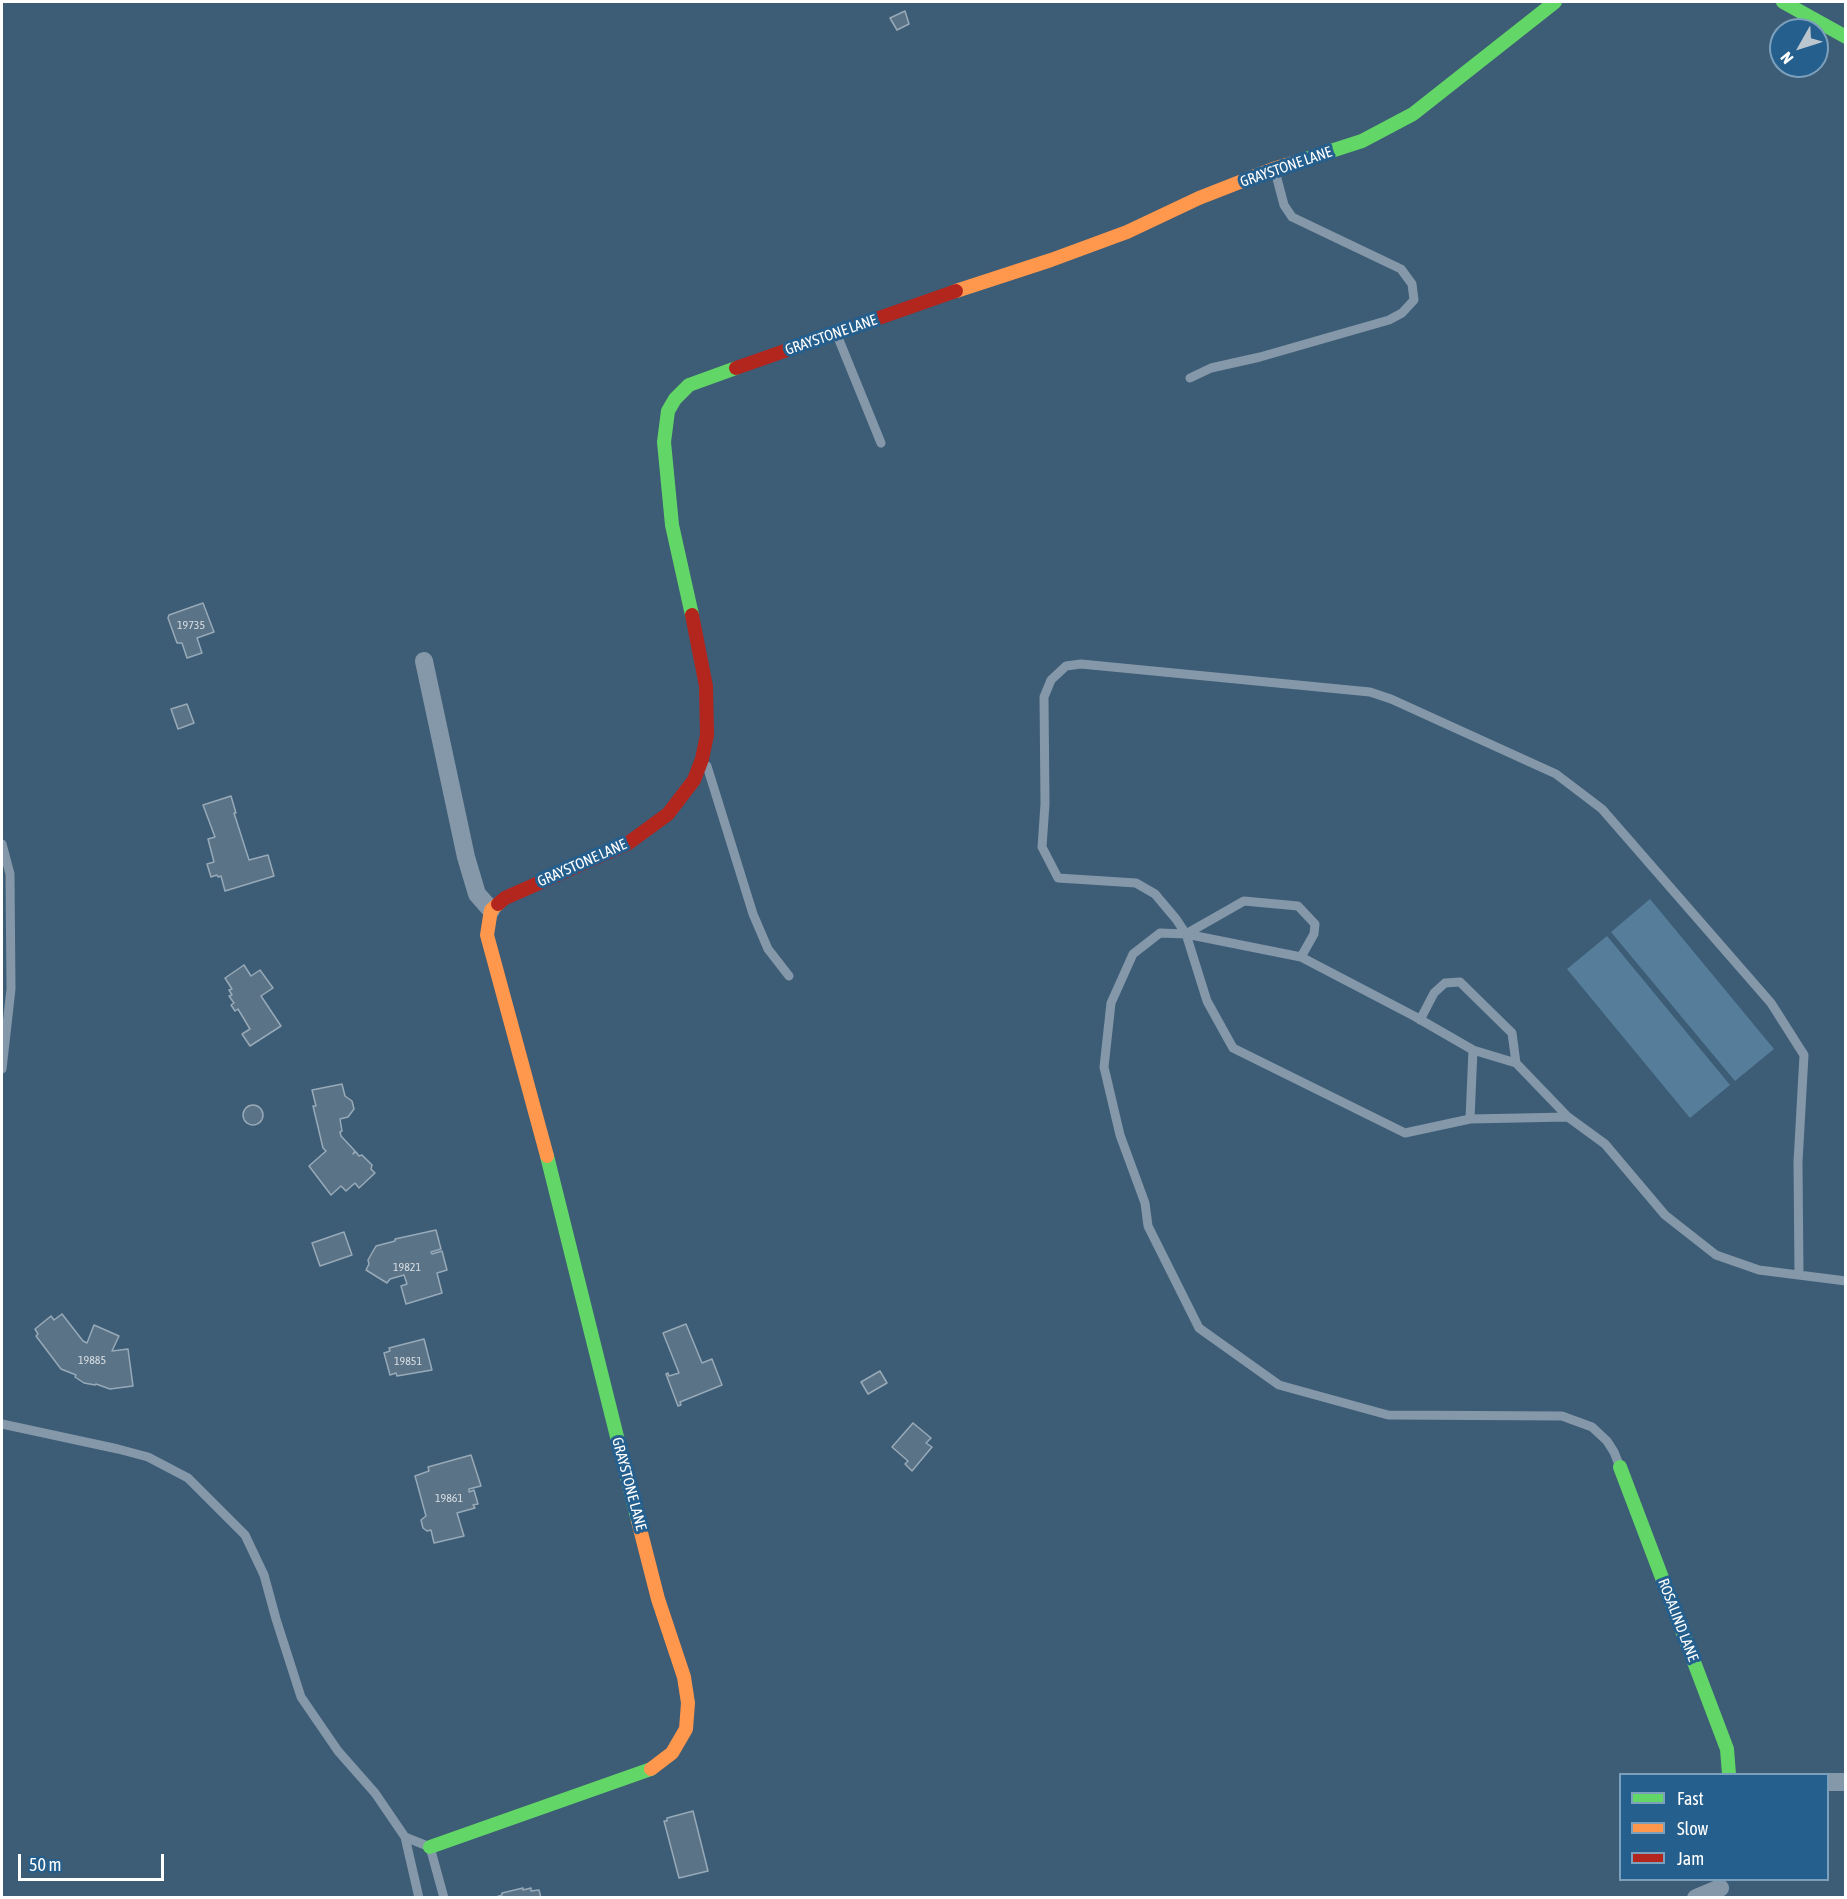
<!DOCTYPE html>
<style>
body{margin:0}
#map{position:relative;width:1847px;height:1899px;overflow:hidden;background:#3d5c75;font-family:"Asap Condensed",sans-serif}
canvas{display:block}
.frame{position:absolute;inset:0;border:3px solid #fff;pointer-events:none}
.legend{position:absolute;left:1619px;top:1773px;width:210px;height:108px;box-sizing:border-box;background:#255f8d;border:2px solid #7c9fbb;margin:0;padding:8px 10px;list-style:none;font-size:18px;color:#fff}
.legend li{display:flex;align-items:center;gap:12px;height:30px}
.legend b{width:30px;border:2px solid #7c9fbb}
.north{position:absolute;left:1769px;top:18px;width:60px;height:60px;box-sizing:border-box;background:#255f8d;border:2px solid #7c9fbb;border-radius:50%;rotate:231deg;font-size:16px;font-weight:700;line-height:24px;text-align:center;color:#fff}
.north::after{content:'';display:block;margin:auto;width:21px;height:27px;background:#bbc6cf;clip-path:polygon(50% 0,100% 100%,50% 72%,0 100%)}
.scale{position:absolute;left:18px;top:1854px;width:146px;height:27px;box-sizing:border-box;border:3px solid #fff;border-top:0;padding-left:8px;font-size:18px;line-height:21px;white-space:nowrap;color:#fff;-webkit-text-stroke:4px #255f8d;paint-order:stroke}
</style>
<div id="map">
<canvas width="1847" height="1899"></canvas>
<div class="frame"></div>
<ul class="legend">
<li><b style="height:8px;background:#63d668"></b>Fast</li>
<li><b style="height:8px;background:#ff974d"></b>Slow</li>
<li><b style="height:8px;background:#b3261e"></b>Jam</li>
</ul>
<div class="north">N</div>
<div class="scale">50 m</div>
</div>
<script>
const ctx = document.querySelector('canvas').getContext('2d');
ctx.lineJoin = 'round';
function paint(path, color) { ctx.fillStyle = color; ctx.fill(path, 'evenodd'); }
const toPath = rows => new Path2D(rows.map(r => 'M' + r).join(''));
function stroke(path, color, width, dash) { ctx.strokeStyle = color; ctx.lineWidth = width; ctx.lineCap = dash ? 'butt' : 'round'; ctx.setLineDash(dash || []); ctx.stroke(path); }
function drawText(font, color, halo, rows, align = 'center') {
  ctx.font = font + ' "Asap Condensed",sans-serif'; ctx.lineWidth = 6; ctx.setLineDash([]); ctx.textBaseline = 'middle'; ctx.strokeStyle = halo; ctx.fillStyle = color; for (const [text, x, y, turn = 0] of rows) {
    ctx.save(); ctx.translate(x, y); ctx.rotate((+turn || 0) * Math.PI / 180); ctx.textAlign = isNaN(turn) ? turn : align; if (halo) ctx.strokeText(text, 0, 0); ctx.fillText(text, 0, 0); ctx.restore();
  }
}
paint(toPath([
 [1650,899,1774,1049,1735,1081,1611,932],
 [1607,936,1730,1085,1690,1118,1567,969]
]), '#567e9b');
const building = toPath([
 [905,11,909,24,897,30,890,18,905,11],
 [203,603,214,632,197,638,202,653,187,658,182,643,177,643,168,618,169,615,203,603],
 [187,704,194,723,178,729,171,709,187,704],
 [231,796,236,813,234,813,249,860,268,855,274,876,225,891,221,876,218,877,217,875,211,877,207,864,214,862,208,839,215,837,203,805,231,796],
 [244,965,251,976,260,970,273,988,261,996,281,1026,250,1046,242,1034,250,1029,238,1009,235,1011,231,1005,234,1003,229,996,232,995,229,990,232,989,225,978,244,965],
 [342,1084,345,1096,352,1101,354,1109,348,1117,340,1119,342,1131,340,1132,341,1136,355,1151,353,1154,356,1152,359,1156,362,1155,372,1165,371,1169,375,1173,359,1188,355,1183,346,1191,341,1186,331,1195,309,1166,326,1151,323,1148,313,1106,316,1106,312,1090,342,1084],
 '243 1115a10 10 0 1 1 20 0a10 10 0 1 1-20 0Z',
 [436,1230,441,1249,431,1252,432,1254,442,1251,447,1270,437,1273,442,1293,406,1304,401,1286,407,1284,404,1275,390,1279,387,1283,366,1270,369,1264,368,1260,376,1246,395,1241,395,1239,436,1230],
 [344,1232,352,1255,320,1266,312,1243,344,1232],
 [62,1314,83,1341,87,1343,94,1325,119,1336,112,1351,128,1349,133,1386,110,1389,96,1384,95,1385,84,1383,75,1377,76,1375,61,1369,36,1336,38,1334,35,1329,51,1316,54,1320,62,1314],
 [686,1324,702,1363,712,1359,722,1385,680,1402,681,1405,678,1406,666,1374,668,1373,669,1376,679,1373,663,1333,686,1324],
 [424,1339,432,1370,397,1376,396,1373,390,1375,384,1353,390,1351,389,1348,424,1339],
 [880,1371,887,1383,868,1394,861,1382,880,1371],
 [913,1423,931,1438,926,1443,932,1447,912,1471,905,1464,908,1461,892,1447,913,1423],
 [471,1455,481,1486,469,1489,469,1492,474,1490,478,1504,473,1505,475,1508,457,1513,464,1536,434,1543,431,1530,427,1531,423,1528,421,1520,426,1516,415,1476,429,1471,428,1467,471,1455],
 [693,1811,708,1871,679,1878,664,1821,667,1821,667,1818,693,1811],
 [523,1888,523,1890,531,1888,531,1891,539,1890,541,1898,493,1898,502,1895,502,1893,523,1888]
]);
paint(building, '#5a7387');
stroke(building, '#98aab8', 1.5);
stroke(toPath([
 [837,335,881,443],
 [1190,378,1211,368,1260,357,1389,320,1402,313,1414,300,1412,284,1401,269,1292,217,1284,205,1275,171],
 [707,766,753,914,768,949,789,976],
 [2,844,10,874,11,989,2,1069],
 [1186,934,1244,901,1298,906,1315,924,1314,934,1301,957],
 [1420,1020,1434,993,1445,983,1460,982,1512,1033,1516,1063],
 [1568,1117,1516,1063,1473,1050,1414,1016,1301,957,1186,934,1176,919,1155,894,1136,883,1058,878,1042,847,1045,804,1044,697,1051,680,1066,666,1081,664,1370,692,1391,699,1556,774,1602,809,1771,1003,1804,1055,1798,1162,1799,1275],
 [1470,1119,1473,1050],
 [2,1424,118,1449,148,1457,188,1478,245,1535,264,1575,276,1619,301,1697,338,1751,375,1793,405,1837,419,1898],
 [1620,1467,1614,1452,1607,1441,1592,1427,1562,1416,1388,1415,1279,1385,1199,1328,1148,1226,1145,1203,1120,1135,1104,1067,1111,1003,1133,954,1160,933,1186,934,1207,1001,1233,1048,1405,1133,1470,1119,1568,1117,1605,1144,1665,1215,1716,1255,1759,1270,1846,1281],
 [405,1837,430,1847,444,1898]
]), '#8498a9', 9);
stroke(toPath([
 [424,661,466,857,477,894,491,910],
 [1828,1782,1846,1782],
 [1696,1898,1720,1888]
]), '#8498a9', 18);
stroke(toPath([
 [1783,2,1846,37],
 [1303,160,1362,141,1413,114,1555,2],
 [692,615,672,525,664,442,668,411,675,399,689,385,736,368],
 [547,1156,638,1521],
 [1620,1467,1727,1749,1729,1774],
 [430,1847,651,1769]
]), '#63d668', 14);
stroke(toPath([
 [956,291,1051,260,1127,232,1199,198,1273,169,1303,160],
 [498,904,491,910,487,935,547,1156],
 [638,1521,658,1599,684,1677,688,1703,686,1729,672,1753,651,1769]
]), '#ff974d', 14);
stroke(toPath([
 [736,368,956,291],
 [498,904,505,898,627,844,668,814,694,780,702,759,707,735,706,686,692,615]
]), '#b3261e', 14);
drawText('12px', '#d6dce1', null, [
 ["19735",191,625],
 ["19821",407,1267],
 ["19885",92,1360],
 ["19851",408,1361],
 ["19861",449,1498]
]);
drawText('15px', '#fff', '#255f8d', [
 ["GRAYSTONE LANE",1286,167,-19],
 ["GRAYSTONE LANE",831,335,-19],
 ["GRAYSTONE LANE",582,863,-24],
 ["GRAYSTONE LANE",629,1484,75],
 ["ROSALIND LANE",1678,1620,69]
]);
</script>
